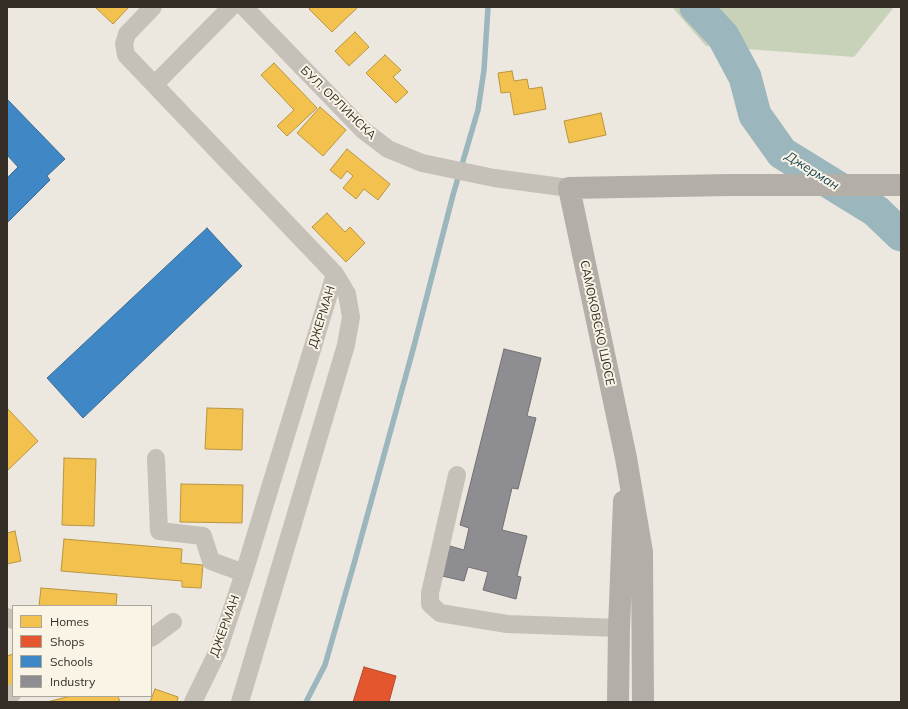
<!DOCTYPE html>
<meta charset="utf-8">
<style>
body{margin:0}
#map{position:relative;width:908px;height:709px;overflow:hidden;background:#ece8df;font-family:Mulish,sans-serif}
canvas{display:block}
.frame{position:absolute;inset:0;border:8px solid #352e27;pointer-events:none}
.legend{position:absolute;left:12px;top:605px;width:140px;height:92px;box-sizing:border-box;background:#f9f4e6;border:1px solid #aba59a;margin:0;padding:5px 7px;list-style:none;font-size:12px;color:#352e27}
.legend li{display:flex;align-items:center;gap:8px;height:20px}
.legend b{width:20px;border:1px solid #aba59a}
</style>
<div id="map">
<canvas width="908" height="709"></canvas>
<div class="frame"></div>
<ul class="legend">
<li><b style="height:11px;background:#f2c14e"></b>Homes</li>
<li><b style="height:11px;background:#e4572e"></b>Shops</li>
<li><b style="height:11px;background:#3f88c5"></b>Schools</li>
<li><b style="height:11px;background:#8d8d92"></b>Industry</li>
</ul>
</div>
<script>
const ctx = document.querySelector('canvas').getContext('2d');
ctx.lineJoin = 'round';
function paint(path, color) { ctx.fillStyle = color; ctx.fill(path, 'evenodd'); }
const toPath = rows => new Path2D(rows.map(r => 'M' + r).join(''));
function stroke(path, color, width, dash) { ctx.strokeStyle = color; ctx.lineWidth = width; ctx.lineCap = dash ? 'butt' : 'round'; ctx.setLineDash(dash || []); ctx.stroke(path); }
function drawText(font, color, halo, rows, align = 'center') {
  ctx.font = font + ' Mulish,sans-serif'; ctx.lineWidth = 4; ctx.setLineDash([]); ctx.textBaseline = 'middle'; ctx.strokeStyle = halo; ctx.fillStyle = color; for (const [text, x, y, turn = 0] of rows) {
    ctx.save(); ctx.translate(x, y); ctx.rotate((+turn || 0) * Math.PI / 180); ctx.textAlign = isNaN(turn) ? turn : align; if (halo) ctx.strokeText(text, 0, 0); ctx.fillText(text, 0, 0); ctx.restore();
  }
}
paint(toPath([
 [672,7,894,7,854,57,706,46]
]), '#c8d2b9');
const homes = toPath([
 [95,7,129,7,113,24,95,7],
 [311,7,358,7,332,32,309,9,311,7],
 [355,32,369,47,349,66,335,51,355,32],
 [385,55,401,70,393,77,408,92,396,103,366,73,385,55],
 [274,63,317,108,287,136,277,126,294,110,261,75,274,63],
 [512,71,514,81,527,79,529,89,542,87,546,109,514,115,510,92,501,93,498,73,512,71],
 [320,107,346,130,323,156,297,133,320,107],
 [601,113,606,135,569,143,564,121,601,113],
 [347,149,390,184,378,200,364,189,356,199,343,188,353,176,347,171,341,179,330,170,347,149],
 [327,213,345,232,350,227,365,243,346,262,312,227,327,213],
 [7,408,38,441,7,471,7,408],
 [207,408,243,409,242,450,205,449,207,408],
 [64,458,96,459,94,526,62,525,64,458],
 [181,484,243,485,242,523,180,522,181,484],
 [15,531,21,561,7,564,7,533,15,531],
 [64,539,182,549,181,563,203,565,201,588,182,587,182,581,61,571,64,539],
 [41,588,117,594,116,606,39,606,41,588],
 [13,654,13,685,7,687,7,656,13,654],
 [155,689,178,697,177,702,150,702,155,689],
 [71,696,118,696,120,702,47,702,71,696]
]);
paint(homes, '#f2c14e');
stroke(homes, '#b99542', 1);
const shops = toPath([
 [364,667,396,676,389,702,353,702,364,667]
]);
paint(shops, '#e4572e');
stroke(shops, '#b04b2c', 1);
const schools = toPath([
 [7,99,65,159,47,176,50,180,7,223,7,178,18,167,7,155,7,99],
 [207,228,242,266,83,418,47,378,207,228]
]);
paint(schools, '#3f88c5');
stroke(schools, '#3c6d96', 1);
const industry = toPath([
 [504,349,541,358,527,416,536,418,518,489,512,488,502,530,527,536,517,576,521,577,516,599,483,590,488,572,468,567,464,581,442,576,450,546,464,550,469,528,460,525,504,349]
]);
paint(industry, '#8d8d92');
stroke(industry, '#737072', 1);
stroke(toPath([
 [306,702,325,665,355,560,414,346,453,195,478,110,484,70,488,7]
]), '#9cb6bd', 5.5);
stroke(toPath([
 [696,7,723,36,745,77,755,115,782,153,876,211,901,235]
]), '#9cb6bd', 33);
stroke(toPath([
 [153,7,127,34,124,44,126,55,335,274,244,573,218,651,193,702],
 [244,7,363,130,388,149,422,163,494,178,569,188],
 [155,84,231,7],
 [156,458,159,531,203,536,211,561,244,573],
 [457,475,430,593,430,604,440,613,507,624,619,628],
 [7,617,13,620],
 [151,638,173,622],
 [7,695,13,693],
 [240,702,346,345,351,317,347,294,335,274]
]), '#c5c0b8', 18);
stroke(toPath([
 [618,702,619,628,624,501],
 [643,702,642,552,626,458,569,188,730,185,901,185]
]), '#b3afa8', 22);
drawText('12px', '#352e27', '#f9f4e6', [
 ["БУЛ. ОРЛИНСКА",338,103,44],
 ["ДЖЕРМАН",322,317,-73],
 ["САМОКОВСКО ШОСЕ",597,323,78],
 ["ДЖЕРМАН",225,626,-70]
]);
drawText('italic 13px', '#1d4656', '#f9f4e6', [
 ["Джерман",812,171,32]
]);
</script>
